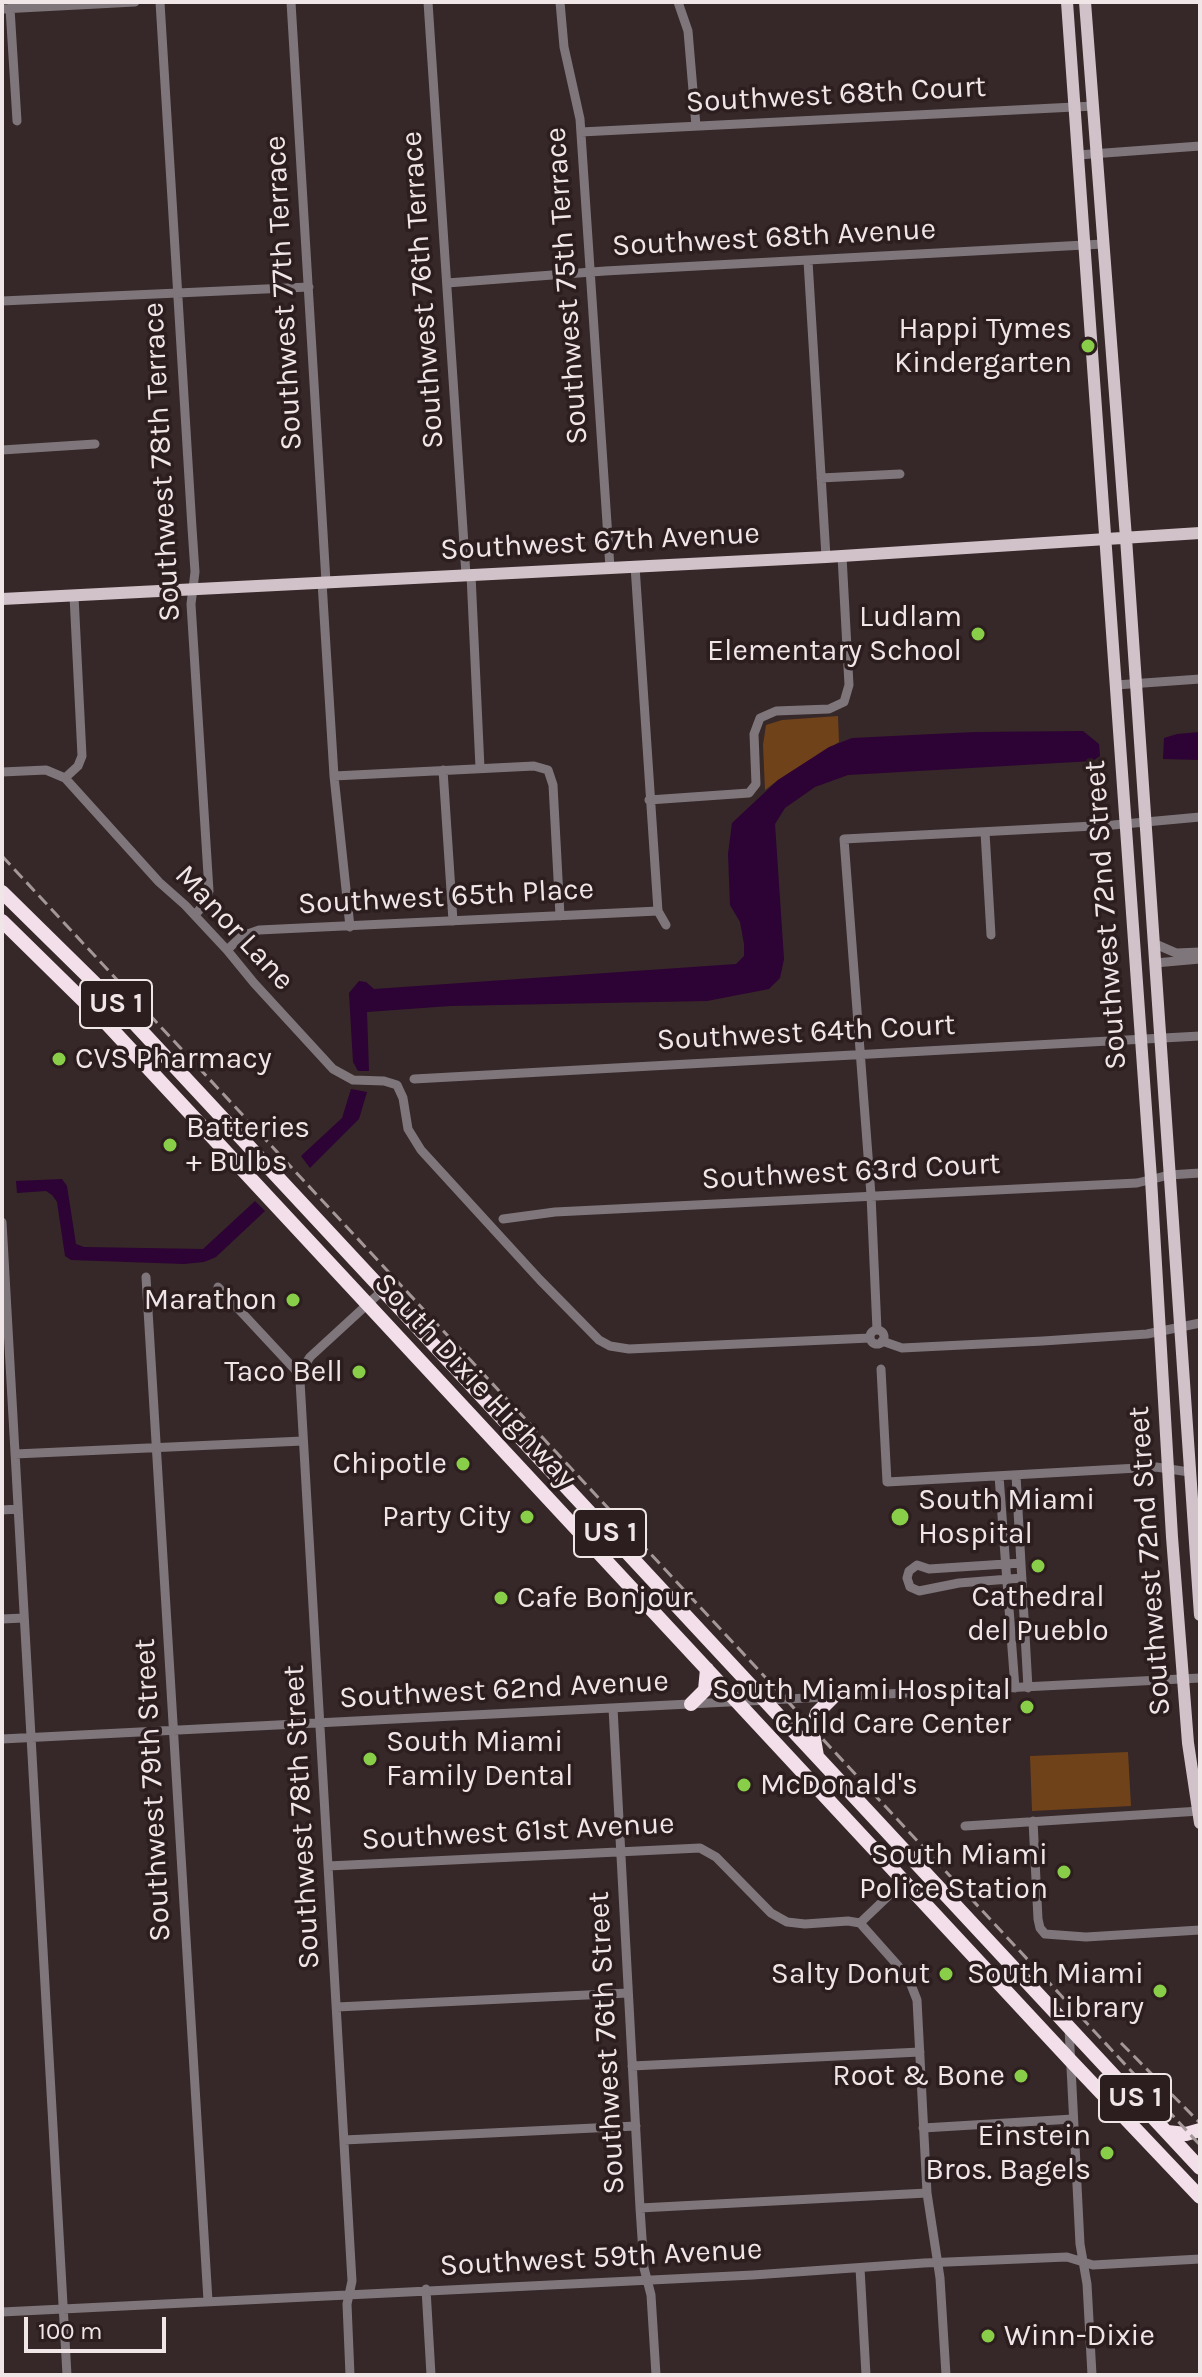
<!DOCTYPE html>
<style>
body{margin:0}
#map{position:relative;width:1202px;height:2377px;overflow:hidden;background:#362728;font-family:Karla,sans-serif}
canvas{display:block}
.frame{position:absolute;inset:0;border:4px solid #f1e6e7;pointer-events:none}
.scale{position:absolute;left:24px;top:2317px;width:142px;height:36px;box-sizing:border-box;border:4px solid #f1e6e7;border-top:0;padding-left:10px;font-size:24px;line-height:28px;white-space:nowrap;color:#f1e6e7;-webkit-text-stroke:6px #2c1d1f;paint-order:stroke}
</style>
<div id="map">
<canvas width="1202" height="2377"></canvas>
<div class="frame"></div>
<div class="scale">100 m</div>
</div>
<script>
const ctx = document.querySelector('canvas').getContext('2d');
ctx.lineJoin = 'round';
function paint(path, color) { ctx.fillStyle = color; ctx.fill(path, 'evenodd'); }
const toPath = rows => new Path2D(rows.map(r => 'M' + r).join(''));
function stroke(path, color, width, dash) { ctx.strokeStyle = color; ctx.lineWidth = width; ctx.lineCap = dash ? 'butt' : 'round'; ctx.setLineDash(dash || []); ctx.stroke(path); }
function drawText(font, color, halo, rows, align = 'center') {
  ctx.font = font + ' Karla,sans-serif'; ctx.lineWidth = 7; ctx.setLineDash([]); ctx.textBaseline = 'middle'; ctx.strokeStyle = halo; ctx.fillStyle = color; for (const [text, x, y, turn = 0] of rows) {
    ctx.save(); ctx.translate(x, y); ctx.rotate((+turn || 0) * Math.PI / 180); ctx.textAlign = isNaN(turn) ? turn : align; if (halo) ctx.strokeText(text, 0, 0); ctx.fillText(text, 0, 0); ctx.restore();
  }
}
paint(toPath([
 [838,716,839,742,778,780,765,790,763,745,766,725,782,720],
 [1128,1752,1131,1806,1032,1811,1030,1756]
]), '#6f421a');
paint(toPath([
 [1083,731,1099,744,1100,756,1093,761,848,775,815,787,785,808,775,824,784,959,780,978,769,989,707,1001,450,1006,367,1012,369,1071,358,1071,353,1062,349,993,359,981,366,982,374,989,736,964,744,956,744,944,740,922,730,905,728,854,732,823,778,780,829,747,852,738,975,732],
 [1200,732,1200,760,1163,759,1164,738,1177,734],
 [351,1089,367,1092,359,1119,310,1168,301,1156,342,1118],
 [62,1179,67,1186,76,1244,84,1247,203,1249,255,1201,265,1211,216,1257,204,1262,184,1264,71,1260,65,1256,57,1202,52,1195,46,1191,17,1193,16,1181]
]), '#2d0234');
stroke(toPath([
 [160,2,192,528,195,572,191,604,209,891,205,903,195,915],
 [291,2,326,582],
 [428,2,466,575],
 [560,2,564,47,580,119,610,568],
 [678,2,688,31,696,126],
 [10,8,17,121],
 [2,9,135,2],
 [581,132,1094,106],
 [1078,155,1200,146],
 [808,261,826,557],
 [447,283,605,271,1103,244],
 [2,301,309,287],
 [2,450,95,444],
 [821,478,900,474],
 [635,566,658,911,666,925],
 [471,575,480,768],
 [322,582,334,776,350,927],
 [1116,685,1200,679],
 [443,770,453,921],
 [2,772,46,770,65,778,159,882,185,905,227,950,254,983,333,1069,353,1080,384,1081,397,1085,403,1098,408,1129,421,1150,540,1280,599,1340,610,1346,629,1349,870,1338],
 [334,776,534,766,548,770,553,785,560,916],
 [65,778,78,766,82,756,74,596],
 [649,800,749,793,756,784,754,734,760,718,776,711,829,709,844,702,849,685,842,556],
 [985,832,991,935],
 [1153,943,1176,953,1200,952],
 [227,950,242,936,259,930,658,911],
 [1155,963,1200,959],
 [414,1079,1200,1036],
 [503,1219,555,1212,1137,1183,1169,1175,1200,1173],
 [2,1222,67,2375],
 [146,1277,208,2301],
 [218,1287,300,1375],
 '870 1337a7 7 0 1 1 14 0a7 7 0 1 1-14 0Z',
 [877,1330,871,1195,844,839,1113,825,1200,817],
 [882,1341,902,1348,1043,1341,1147,1334,1200,1323],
 [881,1369,887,1482,1156,1467,1189,1472],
 [15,1454,303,1441],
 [1016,1475,1028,1688],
 [999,1476,1015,1688],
 [2,1510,18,1509],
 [1021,1563,929,1569,917,1565,909,1571,907,1578,910,1587,919,1591,959,1583,1022,1578],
 [2,1619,24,1618],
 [613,1708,640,2208,644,2268,651,2295,656,2375],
 [2,1739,1200,1678],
 [1033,1821,1038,1919,1040,1928,1045,1934,1086,1937,1200,1930],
 [965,1826,1200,1811],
 [328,1866,700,1848,716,1857,771,1913,787,1922,805,1924,848,1921,860,1923,904,1881],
 [860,1923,908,1977,917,2000,927,2193,940,2278,946,2375],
 [337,2007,628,1993],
 [1069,2028,1080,2244,1087,2284,1092,2375],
 [632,2066,920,2052],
 [923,2128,1073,2119],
 [344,2140,636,2126],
 [640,2208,927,2193],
 [860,2268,866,2375],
 [426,2289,431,2375],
 [2,2312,753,2275,924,2263,1067,2257,1093,2265,1200,2259],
 [350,2375,347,2304,352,2281,300,1381,303,1368,310,1357,383,1290]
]), '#7e767a', 9);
stroke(toPath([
 [1067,2,1151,1179,1172,1537,1188,1743,1200,1823],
 [1085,2,1126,538,1200,1615],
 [2,599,826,557,1200,533]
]), '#d1c1c9', 12);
stroke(toPath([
 [2,892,122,1010,1200,2168],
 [2,921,108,1025,1071,2061,1200,2197],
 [691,1704,705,1690,707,1669],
 [817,1756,812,1728,817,1713,833,1697],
 [1167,2132,1186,2134,1200,2130]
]), '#f2dfe9', 14);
stroke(toPath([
 [2,856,1200,2145],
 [1121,2043,1200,2123]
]), '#a49798', 3, [12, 6]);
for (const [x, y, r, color] of [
 [1088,346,8,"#89ce48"],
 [978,634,8,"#89ce48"],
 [59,1059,8,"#89ce48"],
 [170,1145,8,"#89ce48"],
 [293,1300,8,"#89ce48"],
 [359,1372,8,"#89ce48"],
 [463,1464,8,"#89ce48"],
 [527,1517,8,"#89ce48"],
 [900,1517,10,"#89ce48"],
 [1038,1566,8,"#89ce48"],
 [501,1598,8,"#89ce48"],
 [1027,1707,8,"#89ce48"],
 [370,1759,8,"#89ce48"],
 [744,1785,8,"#89ce48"],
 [1064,1872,8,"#89ce48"],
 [946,1974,8,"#89ce48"],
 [1160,1991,8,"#89ce48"],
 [1021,2076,8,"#89ce48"],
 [1107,2153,8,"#89ce48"],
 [988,2336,8,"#89ce48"]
]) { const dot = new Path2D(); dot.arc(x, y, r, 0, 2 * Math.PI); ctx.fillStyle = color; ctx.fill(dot); stroke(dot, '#2c1d1f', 3); }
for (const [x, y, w] of [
 [116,1004,72],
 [610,1533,72],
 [1135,2098,72]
]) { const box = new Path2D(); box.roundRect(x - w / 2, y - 24, w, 48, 6); ctx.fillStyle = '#2c1d1f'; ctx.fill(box); stroke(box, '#f1e6e7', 2); }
drawText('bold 28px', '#f1e6e7', null, [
 ["US 1",116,1004],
 ["US 1",610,1533],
 ["US 1",1135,2098]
]);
drawText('30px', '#f1e6e7', '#2c1d1f', [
 ["Southwest 68th Court",836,95,-3],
 ["Southwest 68th Avenue",774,238,-3],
 ["Southwest 75th Terrace",567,286,-94],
 ["Southwest 76th Terrace",423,290,-94],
 ["Southwest 77th Terrace",284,293,-93],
 ["Southwest 78th Terrace",162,462,-93],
 ["Southwest 67th Avenue",600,542,-3],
 ["Southwest 65th Place",446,897,-3],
 ["Southwest 72nd Street",1106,915,-94],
 ["Manor Lane",234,928,47],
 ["Southwest 64th Court",806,1033,-3],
 ["Southwest 63rd Court",851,1172,-3],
 ["South Dixie Highway",475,1381,47],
 ["Southwest 72nd Street",1150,1561,-94],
 ["Southwest 62nd Avenue",504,1690,-3],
 ["Southwest 79th Street",153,1790,-93],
 ["Southwest 78th Street",302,1817,-93],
 ["Southwest 61st Avenue",518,1832,-3],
 ["Southwest 76th Street",607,2043,-93],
 ["Southwest 59th Avenue",601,2258,-3]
]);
drawText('30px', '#f1e6e7', '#2c1d1f', [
 ["Happi Tymes",1072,329],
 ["Kindergarten",1072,363],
 ["Ludlam",962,617],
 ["Elementary School",962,651],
 ["CVS Pharmacy",75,1059,"left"],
 ["Batteries",186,1128,"left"],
 ["+ Bulbs",186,1162,"left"],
 ["Marathon",277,1300],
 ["Taco Bell",343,1372],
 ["Chipotle",447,1464],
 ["South Miami",918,1500,"left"],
 ["Hospital",918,1534,"left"],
 ["Party City",511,1517],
 ["Cathedral",1038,1597,"center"],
 ["del Pueblo",1038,1631,"center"],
 ["Cafe Bonjour",517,1598,"left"],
 ["South Miami Hospital",1011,1690],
 ["Child Care Center",1011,1724],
 ["South Miami",386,1742,"left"],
 ["Family Dental",386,1776,"left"],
 ["McDonald's",760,1785,"left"],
 ["South Miami",1048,1855],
 ["Police Station",1048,1889],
 ["Salty Donut",930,1974],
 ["South Miami",1144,1974],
 ["Library",1144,2008],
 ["Root & Bone",1005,2076],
 ["Einstein",1091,2136],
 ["Bros. Bagels",1091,2170],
 ["Winn-Dixie",1004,2336,"left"]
], 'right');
</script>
